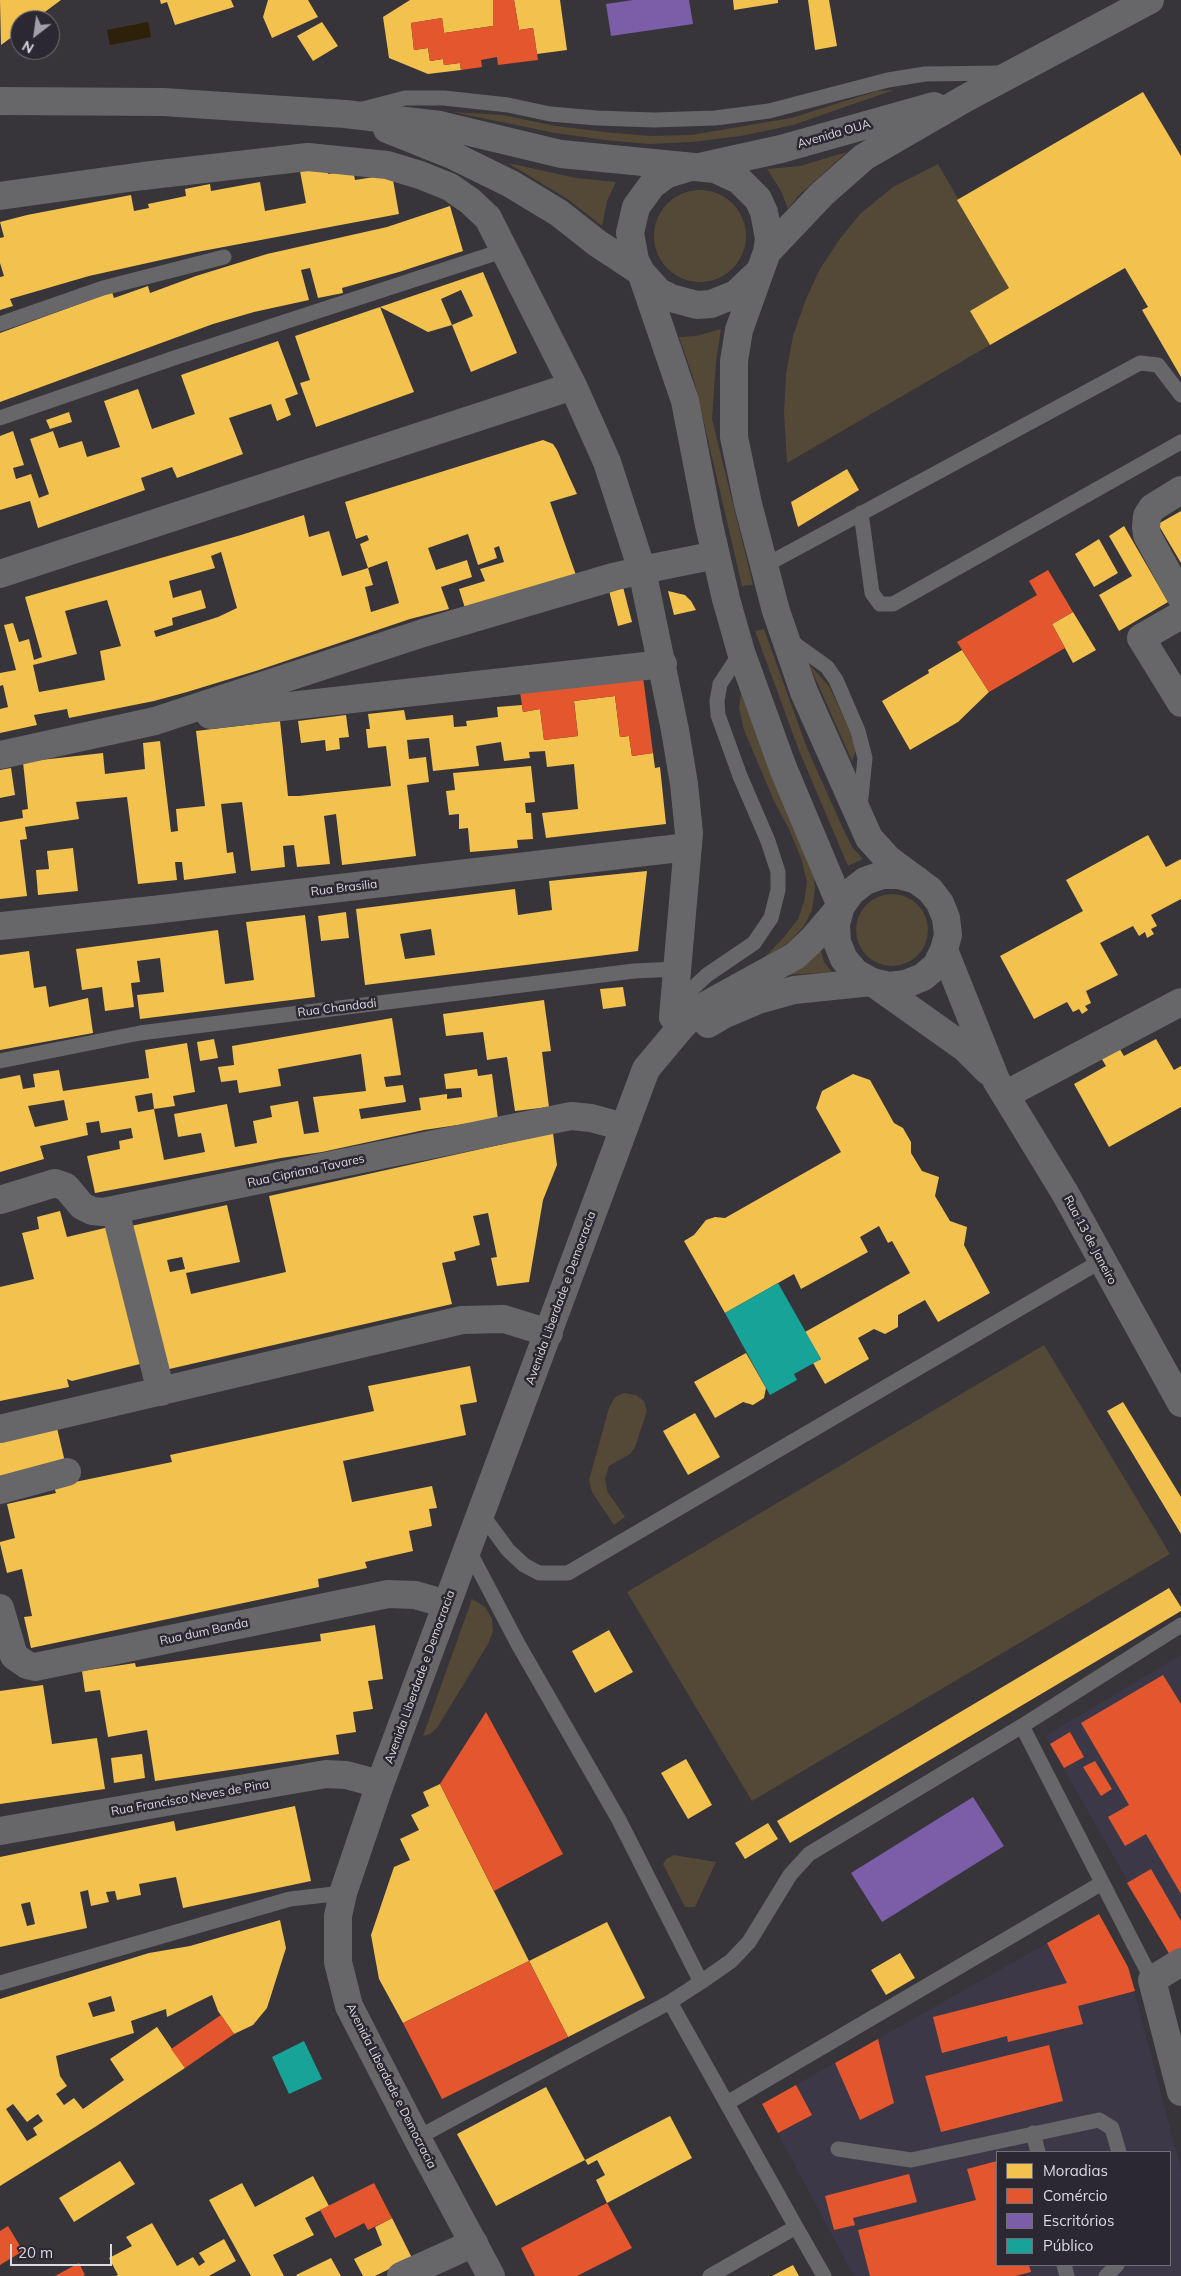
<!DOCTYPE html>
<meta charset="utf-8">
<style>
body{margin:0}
#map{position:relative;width:1181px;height:2276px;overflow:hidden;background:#37343a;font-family:Mulish,sans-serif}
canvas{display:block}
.legend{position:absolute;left:996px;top:2151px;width:175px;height:115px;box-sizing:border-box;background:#2c2832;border:1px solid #726f78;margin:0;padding:6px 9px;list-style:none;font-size:15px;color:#dbd9e0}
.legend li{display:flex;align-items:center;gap:10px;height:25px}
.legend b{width:25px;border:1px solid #726f78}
.north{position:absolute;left:10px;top:10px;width:50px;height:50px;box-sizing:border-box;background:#2c2832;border:1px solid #726f78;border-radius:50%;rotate:210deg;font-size:14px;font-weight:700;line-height:20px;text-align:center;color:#dbd9e0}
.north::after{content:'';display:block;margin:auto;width:18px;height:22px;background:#a29fa6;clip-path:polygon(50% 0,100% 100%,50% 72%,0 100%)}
.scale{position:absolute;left:10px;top:2244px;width:102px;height:22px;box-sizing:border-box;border:2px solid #dbd9e0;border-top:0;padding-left:6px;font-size:15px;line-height:18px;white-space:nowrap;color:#dbd9e0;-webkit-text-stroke:4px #2c2832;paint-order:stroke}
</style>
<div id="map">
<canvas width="1181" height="2276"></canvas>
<ul class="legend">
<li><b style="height:14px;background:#f2c14e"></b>Moradias</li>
<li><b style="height:14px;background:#e4572e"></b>Comércio</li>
<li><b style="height:14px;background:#7b5ea7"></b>Escritórios</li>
<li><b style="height:14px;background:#17a398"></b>Público</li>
</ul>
<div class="north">N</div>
<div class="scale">20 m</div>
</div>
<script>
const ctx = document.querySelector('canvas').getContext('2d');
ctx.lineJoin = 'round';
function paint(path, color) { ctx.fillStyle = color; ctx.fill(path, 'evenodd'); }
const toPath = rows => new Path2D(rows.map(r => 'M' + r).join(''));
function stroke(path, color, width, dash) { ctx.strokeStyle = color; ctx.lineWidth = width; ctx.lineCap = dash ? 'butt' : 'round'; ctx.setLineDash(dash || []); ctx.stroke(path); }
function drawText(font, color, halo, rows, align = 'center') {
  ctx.font = font + ' Mulish,sans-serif'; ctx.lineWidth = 5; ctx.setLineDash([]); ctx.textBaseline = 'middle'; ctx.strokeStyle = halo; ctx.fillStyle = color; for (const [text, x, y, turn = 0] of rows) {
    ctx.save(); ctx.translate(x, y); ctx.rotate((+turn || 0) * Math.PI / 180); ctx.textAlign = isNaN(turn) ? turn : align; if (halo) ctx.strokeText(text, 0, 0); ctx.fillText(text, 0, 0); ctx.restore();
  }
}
paint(toPath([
 [1181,1655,1181,1948,1170,1955,1045,1736],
 [1099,1914,1128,1967,1181,2170,1181,2276,854,2276,762,2104],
 [997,2152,1170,2152,1170,2265,997,2265]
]), '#3d3847');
paint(toPath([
 [894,90,793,125,741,136,692,142,649,144,605,140,555,133,453,112,502,115,556,126,605,132,649,136,691,135,791,118,877,91],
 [847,152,798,196,788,209,781,191,767,169,800,166],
 [508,163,576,178,616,182,607,201,602,226,569,200],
 [938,164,1009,288,970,311,990,345,787,463,784,413,786,374,793,336,806,299,820,269,839,240,860,214,893,187],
 '654 236a46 46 0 1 1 92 0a46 46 0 1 1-92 0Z',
 [721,329,716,362,712,419,753,585,742,586,694,380,679,337,696,336],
 [764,629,807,748,845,833,853,848,863,859,848,866,800,753,755,631],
 [809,664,829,686,854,739,856,750,852,761],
 [741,693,757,737,813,865,815,889,812,910,804,926,788,943,765,957,784,937,798,919,804,902,807,882,801,858,789,829,774,801,744,730,739,708],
 '856 930a36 36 0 1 1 72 0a36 36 0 1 1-72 0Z',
 [820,948,824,962,832,972,786,975],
 [1044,1345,1170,1554,752,1801,627,1592],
 [624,1393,636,1395,644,1401,647,1411,635,1447,630,1454,609,1466,605,1479,607,1491,625,1517,614,1525,592,1492,589,1480,609,1408,615,1397],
 [472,1599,485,1607,492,1619,493,1632,488,1644,437,1728,430,1734,423,1736],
 [674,1855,716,1862,695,1907,685,1907,666,1870,663,1864,666,1859]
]), '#544937');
paint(toPath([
 [148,22,151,37,110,45,107,30]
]), '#2e2109');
paint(toPath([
 [0,0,61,0,34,20,20,20,20,31,1,45],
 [160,0,231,0,234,7,175,25,167,2,161,4],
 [268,0,308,0,318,17,272,38,263,17],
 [410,0,493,0,493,26,444,33,442,18,411,23,414,50,428,48,430,61,443,59,444,65,460,63,461,70,428,74,389,58,383,17],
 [514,0,560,0,567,50,537,54,533,28,519,30],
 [733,0,778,0,778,3,734,10],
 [808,0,829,0,837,46,815,50],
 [322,22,338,46,313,61,297,36],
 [1143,92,1181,156,1181,377,1142,310,1148,307,1125,268,990,345,970,311,1009,288,957,200],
 [327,167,328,174,353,170,355,180,387,175,388,180,393,180,399,214,197,252,89,276,10,299,13,306,0,310,0,277,4,276,0,263,0,238,4,237,0,222,27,215,131,195,134,211,149,208,148,204,186,196,185,189,210,184,211,191,260,182,265,211,306,203,300,171],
 [450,206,463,251,399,272,342,288,343,293,318,298,310,268,301,270,309,300,254,312,213,324,0,402,0,333,112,292,114,298,148,286,150,293,196,276,267,254,387,227],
 [483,272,517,353,471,372,452,325,428,332,380,307,414,392,316,427,300,383,310,380,295,336,380,307],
 [461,290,473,316,452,325,441,299],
 [278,341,298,394,285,399,291,415,277,421,271,404,229,418,243,454,177,478,172,467,141,478,145,490,38,528,30,501,0,510,0,436,13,431,24,465,13,468,16,479,31,474,39,498,49,494,30,439,53,431,59,448,82,441,87,457,120,447,104,401,138,389,152,429,195,414,181,375],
 [69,412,72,422,50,429,46,420],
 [543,440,553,444,557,450,577,494,550,502,576,575,465,608,459,589,485,581,480,569,504,562,499,546,494,548,497,558,478,565,468,534,428,548,436,570,467,560,472,577,441,587,449,609,410,619,259,670,187,692,154,701,69,718,67,709,34,715,37,725,0,733,0,709,8,707,3,685,0,686,0,673,16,670,4,625,13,623,19,642,29,639,34,660,42,657,25,597,241,535,304,515,309,537,329,531,342,576,368,568,373,585,365,587,371,612,399,603,387,561,368,568,360,544,369,540,367,535,356,539,345,502],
 [221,552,237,608,218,617,156,637,154,631,173,625,172,618,206,608,201,590,173,598,169,581,215,568,211,556],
 [107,600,121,646,100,651,105,680,39,692,33,665,77,654,65,611],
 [847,469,859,490,798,527,791,502],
 [1181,511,1181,563,1158,524],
 [1124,526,1168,602,1119,631,1099,595,1132,576,1109,536],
 [1099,539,1118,573,1094,587,1075,554],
 [622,583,632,622,618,626,608,587],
 [668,591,685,595,691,601,696,610,674,615],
 [1073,612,1096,650,1073,663,1052,624],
 [962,650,989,692,958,722,910,750,882,701,929,673,928,670],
 [615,696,620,737,629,736,632,756,653,753,655,768,660,767,666,824,546,838,542,813,578,809,574,764,547,767,545,751,529,752,530,758,504,761,501,742,476,746,479,766,433,771,429,738,407,740,409,759,426,757,429,782,407,785,416,856,342,865,336,814,324,816,330,864,297,867,294,845,283,846,285,867,251,871,242,802,221,804,227,853,233,852,236,873,184,880,182,862,175,862,177,880,138,884,127,797,76,802,79,819,25,827,27,839,20,840,27,896,0,899,0,822,23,818,22,810,28,809,23,762,103,753,105,774,145,769,143,743,160,741,171,832,178,831,176,809,205,806,196,731,280,721,288,796,299,796,391,786,386,746,368,748,366,729,370,729,368,714,404,710,406,720,453,715,454,727,467,726,466,721,498,717,497,707,522,705,523,712,540,709,544,740,578,736,574,701],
 [346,715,349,737,339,738,340,749,326,751,325,740,301,743,298,721],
 [531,766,535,802,525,803,526,813,531,813,533,839,517,840,518,848,470,852,468,828,459,829,459,814,449,815,446,791,455,790,453,773],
 [11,768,15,795,0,798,0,770],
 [1148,835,1166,867,1181,859,1181,899,1151,915,1157,926,1151,929,1154,934,1147,938,1145,932,1139,936,1133,926,1100,943,1118,975,1086,991,1091,1003,1085,1006,1088,1010,1082,1014,1079,1009,1073,1012,1067,1002,1034,1019,1000,956,1083,911,1066,880],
 [73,848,78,891,38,895,36,870,49,869,47,851],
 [647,871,638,951,365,985,356,909,515,889,518,915,552,910,549,881],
 [431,929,435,955,405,959,400,934],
 [346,912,349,938,321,941,318,916],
 [305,915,315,997,140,1019,137,995,164,992,160,958,137,961,140,982,131,983,134,1007,105,1011,102,987,82,990,76,949,218,930,225,984,254,980,246,922],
 [29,951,34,988,46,986,49,1007,88,998,93,1033,0,1050,0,955],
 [623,987,626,1006,603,1009,600,989],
 [544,1000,551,1051,542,1052,549,1107,515,1111,507,1057,487,1060,483,1032,446,1036,443,1014],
 [392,1018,401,1075,384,1077,386,1087,403,1085,406,1102,359,1109,361,1119,421,1110,419,1098,447,1094,447,1099,462,1097,461,1088,446,1089,444,1074,477,1069,478,1076,492,1074,498,1119,424,1130,322,1152,281,1158,95,1193,87,1156,120,1149,119,1141,133,1138,131,1128,101,1133,99,1121,86,1123,88,1135,40,1146,44,1159,0,1172,0,1079,20,1075,23,1089,35,1087,33,1074,59,1070,63,1091,149,1078,145,1050,187,1043,195,1092,173,1096,175,1106,154,1109,152,1093,135,1096,138,1112,154,1109,164,1160,205,1152,201,1133,178,1137,174,1114,227,1104,235,1147,257,1143,253,1121,272,1117,270,1106,298,1101,304,1134,319,1132,313,1097,366,1091,361,1054,278,1069,281,1086,239,1093,237,1080,221,1082,218,1067,234,1065,232,1046],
 [64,1100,68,1120,35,1127,28,1106],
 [214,1039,218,1058,200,1061,197,1042],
 [1156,1039,1174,1070,1181,1066,1181,1107,1109,1147,1074,1084,1106,1066,1100,1056,1118,1046,1124,1056],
 [853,1074,870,1080,894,1123,903,1128,911,1142,911,1153,922,1171,939,1177,935,1196,950,1221,967,1227,964,1245,990,1293,938,1322,925,1300,898,1315,898,1327,885,1334,874,1329,858,1338,869,1359,825,1384,813,1363,821,1359,805,1332,910,1273,892,1241,888,1243,879,1226,860,1237,868,1252,801,1289,794,1274,725,1313,684,1241,694,1235,706,1220,715,1217,725,1218,841,1152,816,1108,822,1091],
 [553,1133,557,1165,543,1200,529,1282,497,1286,491,1258,497,1257,488,1213,473,1216,480,1245,454,1252,456,1260,442,1263,452,1304,165,1370,131,1226,227,1205,240,1262,186,1273,191,1294,286,1272,269,1196],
 [182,1257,185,1269,170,1272,167,1260],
 [60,1211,67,1237,109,1227,144,1363,72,1381,67,1379,69,1387,0,1401,0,1287,34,1279,22,1233,39,1229,37,1217],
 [746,1353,766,1388,764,1398,753,1405,743,1402,715,1418,694,1382],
 [470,1366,477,1402,460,1405,466,1435,343,1461,352,1502,432,1486,437,1508,429,1509,432,1526,409,1531,413,1551,365,1562,367,1568,318,1579,319,1587,31,1648,24,1617,32,1616,22,1569,7,1573,0,1544,0,1542,15,1538,7,1504,56,1493,54,1487,70,1483,172,1462,170,1455,374,1411,368,1386],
 [1123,1402,1181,1497,1181,1534,1107,1411],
 [695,1413,720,1457,688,1475,663,1431],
 [57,1428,65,1462,0,1477,0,1443],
 [1169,1588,1181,1607,1181,1611,790,1843,777,1821],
 [375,1625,383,1679,368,1681,373,1709,353,1712,356,1732,336,1735,339,1754,155,1781,147,1730,108,1737,100,1690,85,1692,82,1671,135,1663,136,1667,321,1641,320,1634],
 [609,1630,633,1672,595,1693,572,1651],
 [43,1685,52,1744,97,1738,105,1789,0,1804,0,1691],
 [142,1754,145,1778,114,1783,111,1758],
 [686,1759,712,1805,688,1819,661,1773],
 [440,1784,529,1961,403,2023,379,1979,371,1935,394,1867,410,1860,400,1839,419,1830,411,1815,429,1806,423,1792],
 [295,1806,311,1881,183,1908,176,1877,139,1884,141,1895,117,1900,115,1891,106,1892,109,1902,91,1906,88,1890,80,1892,87,1928,0,1947,0,1857,174,1821,176,1831],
 [30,1902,35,1924,27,1926,21,1904],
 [768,1823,778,1839,745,1859,735,1843],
 [280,1920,286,1948,267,2008,253,2025,234,2034,218,2011,212,1995,167,2017,166,2009,131,2021,134,2033,56,2056,60,2076,67,2086,56,2094,64,2105,74,2098,83,2109,124,2080,110,2059,157,2027,185,2068,95,2127,0,2186,0,1999,149,1953,190,1946],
 [111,1996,115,2011,93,2017,88,2003],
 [13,2104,27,2122,38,2114,43,2121,33,2128,37,2135,27,2141,6,2109],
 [607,1922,645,1998,568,2037,529,1961],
 [900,1953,915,1978,886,1995,871,1970],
 [546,2087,585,2160,496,2206,457,2134],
 [670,2116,692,2158,607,2203,596,2180,605,2175,597,2160,588,2165,585,2160],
 [120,2161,135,2184,74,2222,59,2198],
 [313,2176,329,2206,305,2218,314,2235,273,2255,284,2276,251,2276,209,2200,242,2183,255,2207],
 [392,2218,412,2258,375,2276,363,2276,354,2259,382,2245,375,2227],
 [152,2223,177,2266,193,2257,199,2266,205,2262,199,2253,224,2239,236,2261,209,2276,115,2276,118,2275,109,2258,132,2246,126,2237],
 [331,2258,341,2276,297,2276,296,2275],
 [793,2265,799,2276,772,2276]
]), '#f2c14e');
paint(toPath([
 [493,0,514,0,519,30,533,28,538,60,498,65,497,57,481,60,482,67,461,70,460,63,444,65,443,59,430,61,428,48,414,50,411,23,442,18,444,33,493,26],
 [1048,570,1073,612,1052,624,1065,648,989,692,957,642,1037,595,1029,581],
 [643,677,653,753,632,756,629,736,620,737,615,696,574,701,578,736,544,740,540,709,523,712,520,692],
 [1163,1675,1181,1704,1181,1894,1146,1834,1125,1846,1108,1817,1129,1805,1081,1723],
 [486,1712,563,1854,494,1891,440,1784],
 [1070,1732,1084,1757,1064,1768,1050,1744],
 [1095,1761,1112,1789,1101,1796,1083,1767],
 [1151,1869,1181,1921,1181,1948,1170,1955,1127,1883],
 [1099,1914,1128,1967,1135,1991,1078,2006,1083,2024,1008,2042,1007,2036,942,2053,933,2017,1067,1983,1047,1943],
 [529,1961,568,2037,442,2099,403,2023],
 [221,2015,234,2034,185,2068,171,2049],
 [878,2039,894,2103,860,2120,835,2063],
 [1049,2045,1063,2101,941,2132,925,2076],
 [796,2085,812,2115,778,2133,762,2104],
 [997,2161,997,2265,1029,2265,1031,2272,1015,2276,870,2276,858,2230,976,2200,967,2169],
 [909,2174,917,2202,853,2218,855,2225,834,2230,825,2196],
 [374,2183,392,2218,368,2230,364,2223,335,2238,320,2210],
 [607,2203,632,2248,577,2276,535,2276,521,2248],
 [8,2226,23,2251,0,2265,0,2231],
 [79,2263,85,2275,83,2276,55,2276]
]), '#e4572e');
paint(toPath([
 [633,0,689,0,693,24,611,36,606,4],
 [973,1797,1004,1846,882,1922,851,1873]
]), '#7b5ea7');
paint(toPath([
 [778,1283,821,1359,794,1374,797,1380,770,1395,725,1313],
 [304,2041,322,2079,289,2094,272,2057]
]), '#17a398');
stroke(toPath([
 [363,109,405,98,444,98,508,105,550,114,597,118,654,120,715,118,769,111,888,80,925,74,1002,73],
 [0,324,103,288,224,257],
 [0,418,177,357,505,250],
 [861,513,872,593,880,604,893,604,1181,442],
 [764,566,1140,363,1158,365,1181,395],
 [788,639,827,667,836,680,858,731,865,758,860,807],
 [677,1010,693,988,707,975,754,943,771,918,778,890,778,872,768,841,740,776,718,715,717,701,720,684,741,652],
 [0,1061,140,1033,634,971,677,969],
 [480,1512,508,1550,524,1565,539,1573,568,1573,1101,1261],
 [1022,1726,1152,1980],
 [701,1982,731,1961,749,1942,790,1875,809,1854,1022,1726,1181,1625],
 [0,1983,290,1899,343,1893],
 [670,2002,796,2227,710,2276],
 [727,2103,1102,1883],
 [1033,2133,1038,2152],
 [417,2138,670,2002,701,1982,619,1820,518,1644,468,1549],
 [838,2149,911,2160,1099,2120,1112,2128,1119,2152],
 [796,2227,824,2276],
 [1064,2265,1067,2276],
 [1106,2276,1117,2265]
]), '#676769', 15);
stroke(toPath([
 [0,196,143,176,308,157,387,165,420,175,450,187,470,201,488,218,573,386,607,462,642,570,675,730,684,784,689,833,673,1017],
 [1181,490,1152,508,1147,516,1146,527,1147,535,1181,597],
 [0,574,573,386],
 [1181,615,1141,638,1181,703],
 [210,715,663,664],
 [0,755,155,721,423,633,613,577,642,570],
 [0,926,153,910,688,847],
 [944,950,996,1080,1065,1193,1181,1403],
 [872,982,965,1048,988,1071],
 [1005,1095,1181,1002],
 [0,1200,55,1183,66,1187,82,1206,92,1211,103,1212,571,1116,591,1118,624,1127],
 [115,1210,161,1392],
 [0,1429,462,1320,504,1319,549,1333],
 [0,1490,67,1472],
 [0,1608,14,1656,27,1665,35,1667,388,1594,415,1595,447,1604],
 [0,1831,326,1774,346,1775,380,1784],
 [1181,1962,1152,1980,1181,2092],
 [401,2276,474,2243]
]), '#676769', 28);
stroke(toPath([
 [0,101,163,102,345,114,440,125,561,154,715,169,739,180,758,199,764,212,769,238,767,252,739,330,734,361,734,437,748,504,776,611,804,692,869,838,888,859,930,890,940,903,946,918,948,935,944,950,936,966,923,977,906,984,889,986,872,982,856,973,844,959,837,942,836,924,841,906,851,892,865,881,882,875,899,875,917,880],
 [387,129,452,155,511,184,559,213,597,243,641,272,685,401,709,525,726,599,741,652,783,768,841,906],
 [704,166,781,149,934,106],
 [687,168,667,174,652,185,636,207,630,233,635,260,641,272,659,292,671,298,697,305,711,304,736,294,757,274],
 [767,252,822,194,864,157,966,98,1150,0],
 [642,570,716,555],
 [708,1024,725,1014,758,1000,794,990,872,982],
 [491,2276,417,2138,349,2006,338,1962,338,1916,343,1893,380,1784,646,1069,682,1026,699,1009,795,956,813,939,841,906]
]), '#676769', 28);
drawText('12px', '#dbd9e0', '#2c2832', [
 ["Avenida OUA",834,134,-16],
 ["Rua Brasilia",344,888,-7],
 ["Rua Chandadi",337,1008,-7],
 ["Rua Cipriana Tavares",306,1171,-12],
 ["Rua 13 de Janeiro",1090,1240,62],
 ["Avenida Liberdade e Democracia",561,1298,-70],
 ["Rua dum Banda",204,1632,-12],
 ["Avenida Liberdade e Democracia",420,1677,-70],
 ["Rua Francisco Neves de Pina",190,1798,-10],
 ["Avenida Liberdade e Democracia",391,2086,63]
]);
</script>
